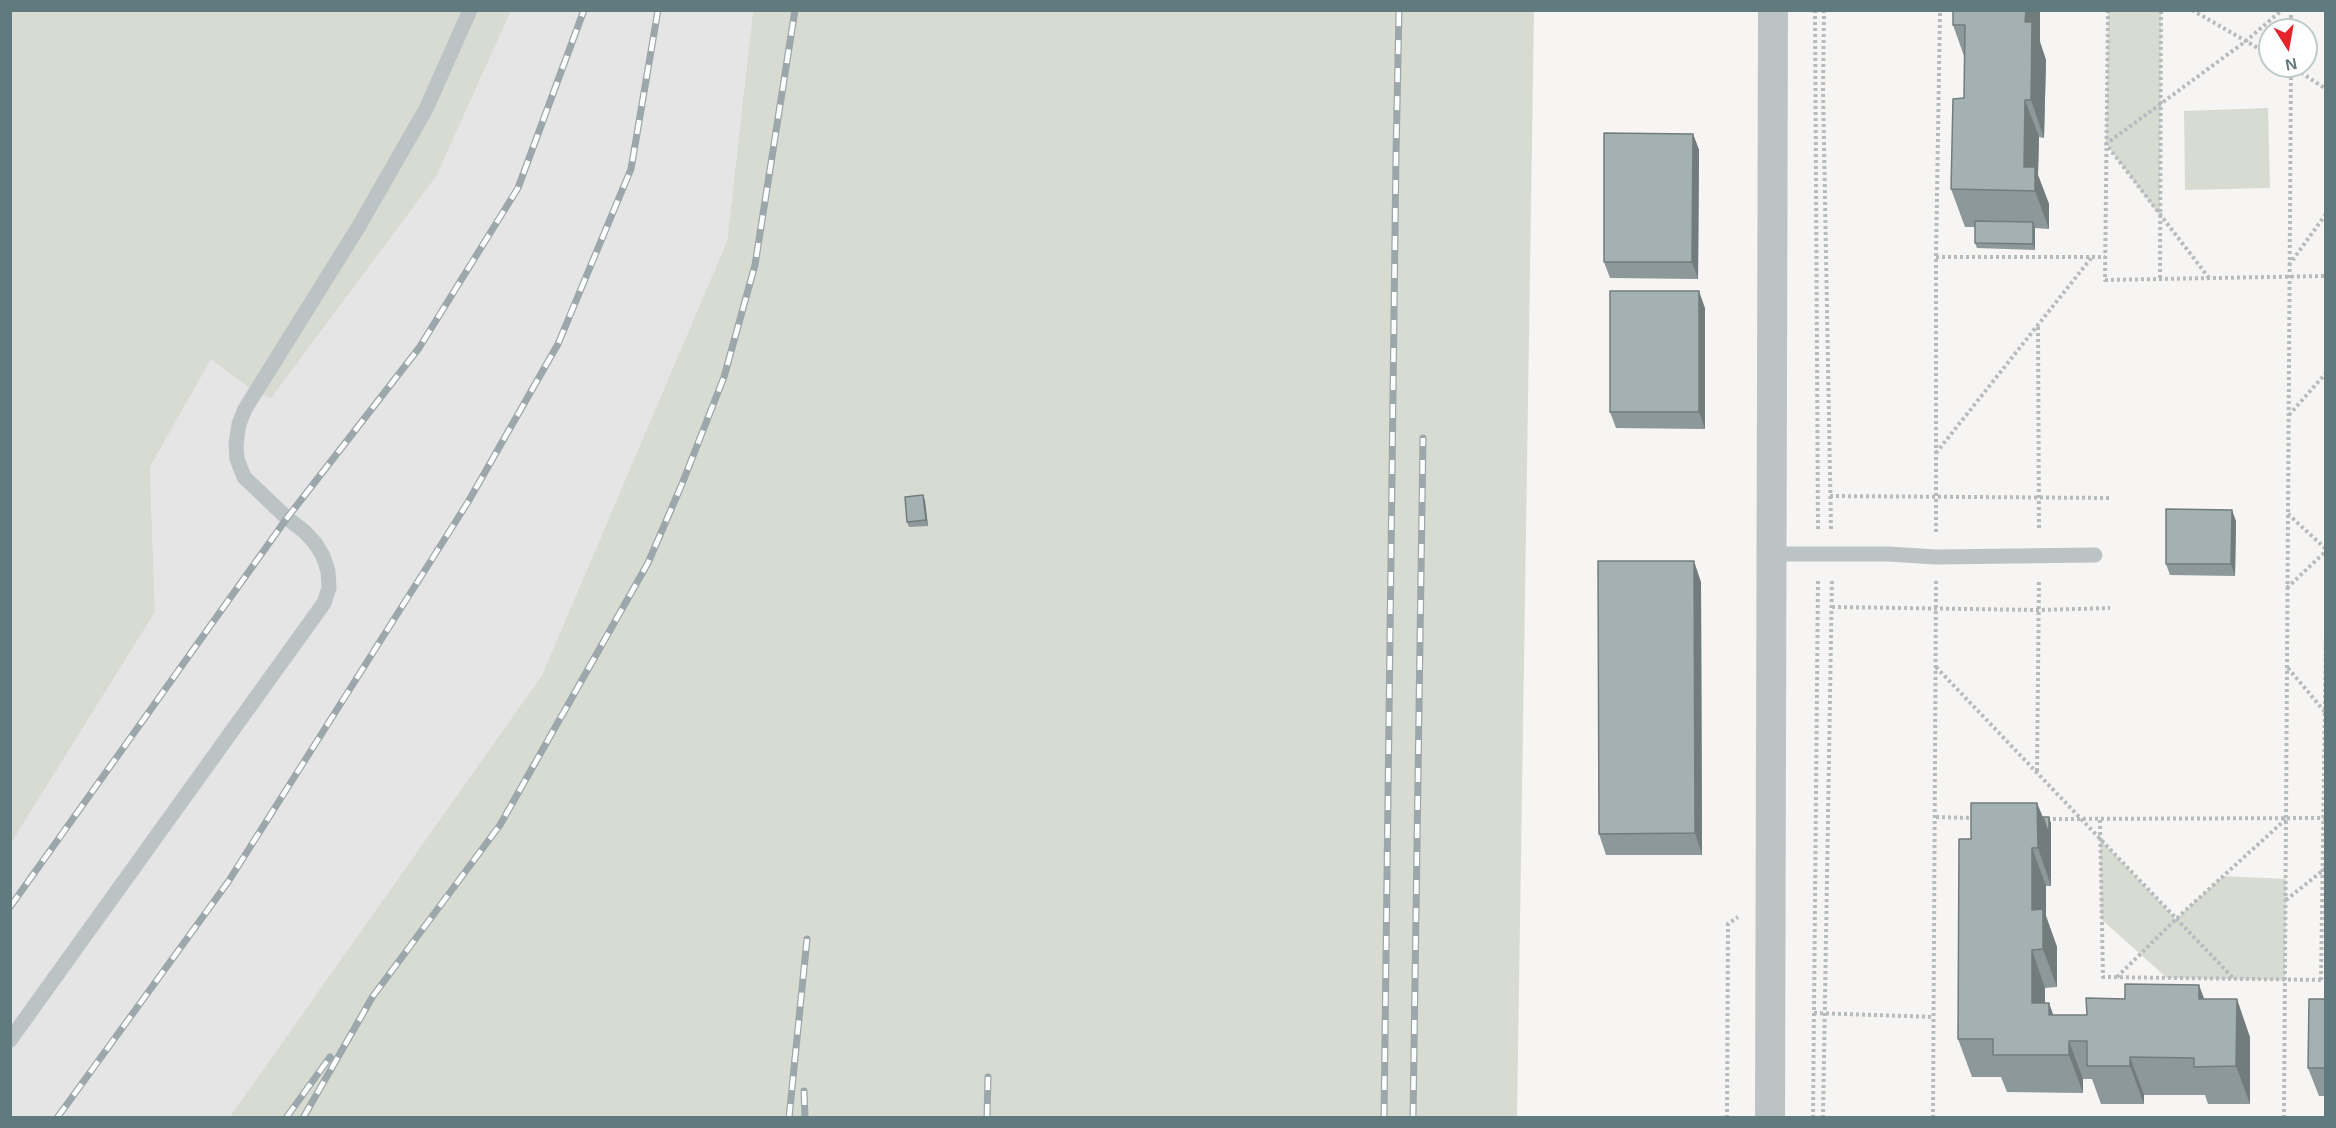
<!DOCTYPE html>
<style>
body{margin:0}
#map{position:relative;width:2336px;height:1128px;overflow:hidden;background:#f6f5f3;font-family:Arial,sans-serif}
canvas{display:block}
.frame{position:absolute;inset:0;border:12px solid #607a7e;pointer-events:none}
.north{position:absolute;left:2258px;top:18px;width:60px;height:60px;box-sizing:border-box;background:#fff;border:2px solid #bfcacb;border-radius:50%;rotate:169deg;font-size:16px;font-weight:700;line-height:24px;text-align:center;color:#607a7e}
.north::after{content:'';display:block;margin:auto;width:21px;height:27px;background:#e6232b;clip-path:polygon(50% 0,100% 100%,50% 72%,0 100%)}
</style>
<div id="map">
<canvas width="2336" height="1128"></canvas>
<div class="frame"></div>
<div class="north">N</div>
</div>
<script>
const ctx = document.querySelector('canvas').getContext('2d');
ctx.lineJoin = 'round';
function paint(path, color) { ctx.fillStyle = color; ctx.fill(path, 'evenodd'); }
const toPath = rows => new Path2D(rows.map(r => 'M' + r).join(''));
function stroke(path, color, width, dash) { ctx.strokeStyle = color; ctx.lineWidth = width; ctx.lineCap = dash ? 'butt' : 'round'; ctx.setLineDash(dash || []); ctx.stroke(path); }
paint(toPath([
 [511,11,753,11,727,241,542,675,230,1117,11,1117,10,843,155,612,150,467,211,358,255,392,437,175]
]), '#e4e5e4');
paint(toPath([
 [10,11,511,11,437,175,271,398,255,392,211,359,150,467,155,612,11,843],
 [753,11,1534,11,1517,1117,229,1118,542,675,727,241],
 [2108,11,2161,11,2160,216,2106,144],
 [2268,108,2270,188,2185,190,2184,111],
 [2100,839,2176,919,2223,876,2286,879,2285,980,2167,978,2101,919]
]), '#d8dbd2');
stroke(toPath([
 [1815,10,1818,529],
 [1824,10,1823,89,1831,529],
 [2108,10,2105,280,2326,276],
 [2192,10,2270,55],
 [2291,30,2291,10],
 [2291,66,2326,89],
 [1936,257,2105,257],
 [2289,265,2326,214],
 [2160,278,2161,10],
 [2209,278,2106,144,2246,41,2282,10],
 [2038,327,2039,530],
 [2289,415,2326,373],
 [1936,453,2092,257],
 [1830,496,2109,498],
 [2288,514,2326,549],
 [1936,532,1936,257,1940,10],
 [2287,588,2326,551],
 [1832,607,2038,610,2110,608],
 [1936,667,2234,979],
 [2288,668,2325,712],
 [2037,771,2039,579],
 [1936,817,1974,818],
 [2047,819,2326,818],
 [2100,820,2103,977,2326,980],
 [2286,900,2326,868],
 [2117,977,2176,919,2286,819],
 [2321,980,2326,632],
 [1814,1013,1934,1017],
 [1727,1118,1728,924,1738,917],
 [1813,1118,1818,578],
 [1823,1118,1832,578],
 [1933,1118,1936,581],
 [2284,1118,2291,66]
]), '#b6bcbd', 4, [3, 3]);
stroke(toPath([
 [1772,554,1888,554,1936,557,2095,555],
 [10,1040,324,603,329,588,328,571,323,556,315,543,305,532,287,518,244,477,237,459,236,444,239,424,245,409,359,226,426,109,470,10]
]), '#bcc3c5', 15);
stroke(toPath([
 [1770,1118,1773,10]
]), '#bcc3c5', 30);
const rail = toPath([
 [10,907,287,518,419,348,518,188,584,10],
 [804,1091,805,1118],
 [57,1118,228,882,468,502,558,344,631,169,658,10],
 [286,1118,330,1057],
 [303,1118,373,996,500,825,648,563,682,484,724,377,755,265,795,10],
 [789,1118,807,939],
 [987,1118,988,1077],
 [1384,1118,1396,155,1399,10],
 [1413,1118,1423,438]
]);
stroke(rail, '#9ba7aa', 7);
stroke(rail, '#fff', 4.5, [14]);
paint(toPath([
 [1953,10,2040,10,2040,42,2046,60,2044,138,2039,137,2038,175,2049,204,2049,229,2035,228,2035,250,1977,248,1975,243,1975,227,1965,227,1951,189,1964,98,1964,56,1953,25],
 [1693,134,1699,150,1698,279,1610,278,1604,262],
 [1705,308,1705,429,1616,428,1610,412],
 [923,495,925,501,928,526,909,527,907,522],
 [2236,521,2235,576,2170,575,2166,564],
 [1701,582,1702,855,1606,855,1599,834],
 [2037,803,2043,817,2051,823,2051,886,2046,886,2046,916,2057,947,2057,987,2045,988,2045,1003,2053,1015,2087,1015,2204,999,2250,1037,2250,1104,2208,1104,2205,1095,2144,1095,2144,1104,2101,1104,2092,1079,2083,1079,2083,1093,2007,1092,2001,1077,1972,1077,1958,1039,1971,839],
 [2325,999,2325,1096,2319,1096,2308,1068]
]), '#8c9899');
paint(toPath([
 [2026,10,2040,10,2040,42,2046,60,2044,138,2031,100,2025,22],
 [2025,100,2039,137,2038,175,2049,204,2049,229,2035,191,2024,167],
 [1693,134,1699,150,1698,279,1692,262],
 [2033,222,2035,228,2035,250,2033,244],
 [1699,291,1705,308,1705,429,1699,412],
 [923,495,925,501,928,526,926,520],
 [2232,510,2236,521,2235,576,2231,564],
 [1694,561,1701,582,1702,855,1695,833],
 [2037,803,2049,835,2049,817,2051,823,2051,886,2038,848],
 [2032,848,2046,886,2046,916,2057,947,2057,987,2043,949,2032,910],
 [2032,950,2045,988,2045,1041,2032,1003],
 [2199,985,2213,1022,2199,999],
 [2237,999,2250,1037,2250,1104,2236,1066],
 [2049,1003,2063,1041,2049,1015],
 [2069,1041,2083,1079,2083,1093,2069,1055],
 [2130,1057,2144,1095,2144,1104,2130,1066]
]), '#727c7d');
const building = toPath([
 [1953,10,2026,10,2025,22,2032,22,2031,100,2025,100,2024,167,2035,167,2035,191,1951,189,1953,99,1964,98,1965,25,1953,25,1953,10],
 [1604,133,1693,134,1692,262,1604,262,1604,133],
 [1975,221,2033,222,2033,244,1975,243,1975,221],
 [1610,291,1699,291,1699,412,1610,412,1610,291],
 [923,495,926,520,907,522,905,497,923,495],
 [2166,509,2232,510,2231,564,2166,564,2166,509],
 [1598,561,1694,561,1695,833,1599,834,1598,561],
 [1971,803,2037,803,2038,848,2032,848,2032,910,2043,909,2043,949,2032,950,2032,1003,2049,1003,2049,1015,2087,1015,2086,998,2125,999,2125,984,2199,985,2199,999,2237,999,2236,1066,2194,1067,2194,1058,2130,1057,2130,1066,2087,1066,2087,1041,2069,1041,2069,1055,1993,1055,1993,1039,1958,1039,1959,839,1971,839,1971,803],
 [2043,817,2049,817,2049,835,2043,817],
 [2309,999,2325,999,2325,1068,2308,1068,2309,999]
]);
paint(building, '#a3b1b2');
stroke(building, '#727c7d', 1.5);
</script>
